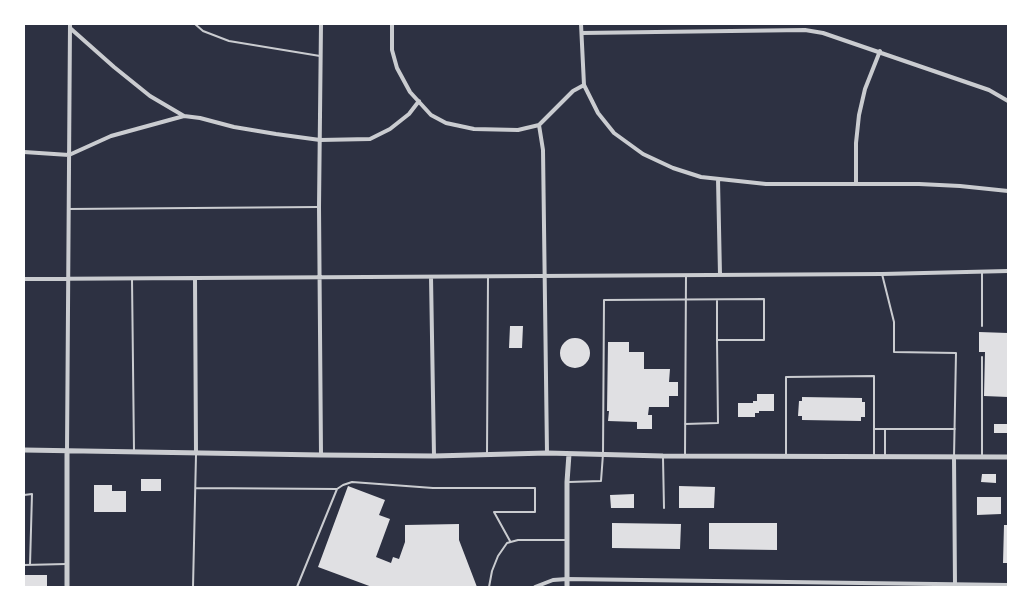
<!DOCTYPE html>
<style>
body{margin:0}
#map{position:relative;width:1032px;height:611px;overflow:hidden;background:#2d3142;font-family:Raleway,sans-serif}
canvas{display:block}
.frame{position:absolute;inset:0;border:25px solid #fff;pointer-events:none}
</style>
<div id="map">
<canvas width="1032" height="611"></canvas>
<div class="frame"></div>
</div>
<script>
const ctx = document.querySelector('canvas').getContext('2d');
ctx.lineJoin = 'round';
function paint(path, color) { ctx.fillStyle = color; ctx.fill(path, 'evenodd'); }
const toPath = rows => new Path2D(rows.map(r => 'M' + r).join(''));
function stroke(path, color, width, dash) { ctx.strokeStyle = color; ctx.lineWidth = width; ctx.lineCap = dash ? 'butt' : 'round'; ctx.setLineDash(dash || []); ctx.stroke(path); }
paint(toPath([
 [510,326,523,326,522,348,509,348],
 [979,332,1008,333,1008,397,984,396,985,352,979,352],
 '560 353a15 15 0 1 1 30 0a15 15 0 1 1-30 0Z',
 [608,342,629,342,629,352,644,352,644,369,670,369,669,382,678,382,678,396,669,396,669,407,649,407,648,415,652,415,652,429,637,429,637,422,608,421,609,411,607,411],
 [757,394,774,394,774,411,759,411,759,413,755,413,755,417,738,417,738,403,753,403,753,401,757,401],
 [802,397,862,398,862,402,865,402,865,417,861,417,861,421,802,420,802,416,798,416,799,401,802,401],
 [994,424,1008,424,1008,433,994,433],
 [982,474,996,474,996,483,981,482],
 [141,479,161,479,161,491,141,491],
 [94,485,112,485,112,491,126,491,126,512,94,512],
 [348,486,385,500,379,515,390,519,376,557,391,563,393,557,399,559,405,542,405,525,459,524,459,540,477,587,372,587,318,567],
 [679,486,715,487,714,508,679,508],
 [634,494,634,508,611,508,610,495],
 [977,497,1001,497,1001,514,977,515],
 [612,523,681,524,680,549,612,548],
 [709,523,777,523,777,550,709,549],
 [1004,525,1008,525,1008,563,1003,563],
 [24,575,47,575,47,587,24,587]
]), '#e0e0e3');
stroke(toPath([
 [195,24,203,31,229,41,320,56],
 [68,209,318,207],
 [882,274,894,322,894,352,956,353,954,457],
 [132,279,134,451],
 [717,300,717,340],
 [982,326,982,272],
 [874,429,955,429],
 [487,454,488,277],
 [885,455,885,429],
 [982,455,982,357],
 [685,456,686,275],
 [786,456,786,377,874,376,874,455],
 [663,458,664,508],
 [569,482,601,481,603,454,604,300,764,299,764,340,717,340,718,423,685,424],
 [196,488,337,489,297,587],
 [337,489,343,485,352,482,433,488,535,488,535,512,494,512,510,541],
 [24,495,32,494,30,565],
 [24,565,66,564],
 [193,587,196,455],
 [489,587,492,571,498,556,507,543,518,540,565,540]
]), '#caccd0', 2);
stroke(toPath([
 [321,24,319,207,321,455],
 [392,24,392,50,397,68,410,92,431,115,446,123,474,129,518,130,539,125],
 [581,24,584,85,598,113,614,133,643,154,673,168,701,177,766,184,919,184,960,186,1008,191],
 [70,28,114,67,150,96,184,116,200,118,234,127,276,134,320,140,370,139,390,129,409,114,419,101],
 [582,33,805,30,823,33,989,90,1008,101],
 [539,125,543,150,547,453],
 [539,125,573,91,584,85],
 [24,152,69,155,111,136,184,116],
 [718,179,720,275],
 [856,184,856,143,859,115,865,89,880,51],
 [431,277,434,456],
 [24,279,882,274,1008,271],
 [195,279,196,453],
 [67,451,70,24],
 [954,457,955,585],
 [535,587,553,580,567,579,1008,585]
]), '#caccd0', 4);
stroke(toPath([
 [24,450,321,455,434,456,547,453,663,456,1008,457],
 [67,452,67,587],
 [567,587,567,482,569,454]
]), '#caccd0', 5);
</script>
